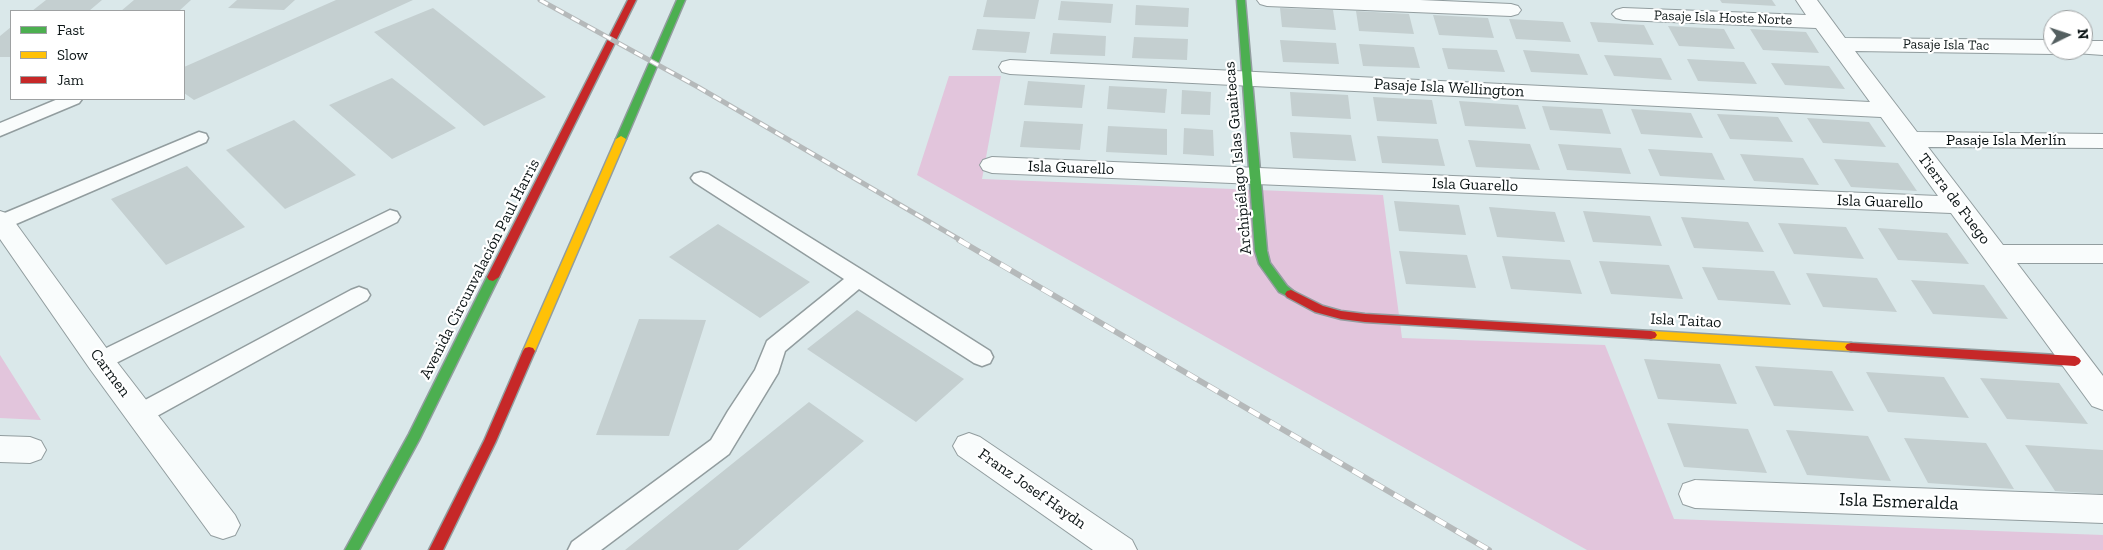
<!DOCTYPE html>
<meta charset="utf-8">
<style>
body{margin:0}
#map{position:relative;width:2103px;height:550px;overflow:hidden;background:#dae8ea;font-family:"Zilla Slab",serif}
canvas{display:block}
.legend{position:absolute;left:10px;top:10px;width:175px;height:90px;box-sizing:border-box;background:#fff;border:1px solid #9ea1a2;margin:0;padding:6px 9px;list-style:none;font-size:15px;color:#0c1516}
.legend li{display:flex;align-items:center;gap:10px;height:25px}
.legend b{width:25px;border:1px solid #9ea1a2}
.north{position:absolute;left:2043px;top:10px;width:50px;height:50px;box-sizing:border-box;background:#fff;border:1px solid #9ea1a2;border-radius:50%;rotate:86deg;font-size:14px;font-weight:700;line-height:20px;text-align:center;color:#0c1516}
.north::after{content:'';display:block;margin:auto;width:18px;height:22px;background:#545f60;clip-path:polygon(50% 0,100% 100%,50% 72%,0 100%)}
</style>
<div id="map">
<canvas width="2103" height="550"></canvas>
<ul class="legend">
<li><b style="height:6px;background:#4caf50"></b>Fast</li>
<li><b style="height:6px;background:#ffc107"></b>Slow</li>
<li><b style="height:6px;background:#c62828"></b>Jam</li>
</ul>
<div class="north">N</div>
</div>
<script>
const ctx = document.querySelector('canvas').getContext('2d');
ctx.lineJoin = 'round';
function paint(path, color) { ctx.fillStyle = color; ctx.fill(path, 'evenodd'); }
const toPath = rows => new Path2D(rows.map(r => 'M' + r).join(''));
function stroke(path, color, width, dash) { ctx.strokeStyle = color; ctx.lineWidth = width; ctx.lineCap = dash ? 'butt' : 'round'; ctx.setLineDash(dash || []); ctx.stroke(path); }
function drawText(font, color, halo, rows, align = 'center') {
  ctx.font = font + ' "Zilla Slab",serif'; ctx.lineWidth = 4.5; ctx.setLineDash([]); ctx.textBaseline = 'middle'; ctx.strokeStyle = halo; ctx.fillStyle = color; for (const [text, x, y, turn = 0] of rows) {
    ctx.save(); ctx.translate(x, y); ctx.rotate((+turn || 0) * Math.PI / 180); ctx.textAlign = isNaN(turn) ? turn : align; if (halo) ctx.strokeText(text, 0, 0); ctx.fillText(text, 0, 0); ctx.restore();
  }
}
paint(toPath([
 [949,76,1001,76,982,179,1383,195,1402,338,1605,345,1674,519,2103,535,2103,550,1587,550,917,175],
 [0,355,41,420,0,418]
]), '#e2c5dc');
paint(toPath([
 [46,0,102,0,89,11,32,11],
 [134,0,191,0,179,11,121,11],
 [237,0,295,0,284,10,228,8],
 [336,0,413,0,194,100,184,93,184,67],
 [987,0,1039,0,1035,19,983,17],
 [1720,0,1772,0,1776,6,1722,3],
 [1061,1,1113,4,1111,23,1058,20],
 [1136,5,1189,8,1188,27,1135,25],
 [433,8,546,97,484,126,374,32],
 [1280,8,1333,10,1336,30,1282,27],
 [1356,11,1409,14,1414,34,1359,31],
 [1433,15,1488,18,1494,38,1439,35],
 [1509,19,1563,22,1571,42,1516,39],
 [1590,22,1644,25,1654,45,1598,42],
 [1668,26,1724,29,1735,49,1679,46],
 [11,27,11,57,0,57,0,36],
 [977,29,1030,32,1026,53,972,50],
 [1750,29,1806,32,1819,53,1763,50],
 [1053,33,1106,36,1105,56,1050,54],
 [1134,37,1188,39,1187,60,1132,58],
 [1280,40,1336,43,1339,64,1283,62],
 [1359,44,1414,47,1420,68,1363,66],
 [1442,48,1497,50,1505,72,1448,69],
 [1523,50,1579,54,1588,75,1531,72],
 [1604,55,1661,58,1672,80,1614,76],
 [1687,59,1744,62,1757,84,1698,81],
 [1771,63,1829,66,1845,89,1785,85],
 [392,78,456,128,392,159,329,105],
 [1028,81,1085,85,1082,108,1024,105],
 [1109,86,1167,89,1165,113,1107,109],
 [1182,90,1211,92,1210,115,1181,114],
 [1290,92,1348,95,1351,119,1292,116],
 [1373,97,1432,100,1437,124,1377,121],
 [1459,101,1518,105,1526,129,1465,126],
 [1542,106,1602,109,1611,134,1550,130],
 [1631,109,1691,113,1703,138,1641,134],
 [1717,114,1778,117,1793,142,1730,139],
 [1807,118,1869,122,1886,147,1823,143],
 [294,120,356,175,285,209,226,150],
 [1024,121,1083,124,1080,150,1020,147],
 [1108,126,1167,129,1167,155,1106,152],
 [1184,128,1213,130,1214,156,1183,154],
 [1290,132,1351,135,1356,161,1293,158],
 [1377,136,1438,139,1445,166,1382,163],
 [1468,140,1530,144,1540,170,1476,167],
 [1558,144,1621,148,1631,174,1567,170],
 [1648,149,1712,153,1725,180,1660,176],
 [1740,154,1803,158,1819,185,1754,181],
 [1834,159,1898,163,1917,191,1851,187],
 [187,166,245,227,166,265,111,199],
 [1394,201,1459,205,1466,235,1399,231],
 [1489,207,1555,212,1565,242,1497,237],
 [1583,211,1650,216,1662,246,1593,242],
 [1681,217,1748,222,1764,252,1694,248],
 [1778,223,1846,227,1864,259,1794,254],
 [718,224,810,282,760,318,669,257],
 [1878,228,1947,233,1969,264,1898,260],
 [1399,251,1467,255,1476,288,1406,284],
 [1502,256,1570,260,1582,294,1511,289],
 [1599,261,1669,265,1683,299,1611,294],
 [1702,267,1774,271,1791,305,1718,300],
 [1806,273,1877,278,1897,312,1823,307],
 [1911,280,1984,285,2008,319,1933,314],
 [857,310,964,379,916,422,807,349],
 [639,319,706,320,669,436,596,435],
 [1644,359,1720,364,1737,404,1658,399],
 [1755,366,1832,371,1854,411,1774,406],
 [1866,372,1944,377,1969,418,1888,412],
 [1980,378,2059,383,2088,424,2007,419],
 [809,402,864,441,738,550,625,550],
 [1667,423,1748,429,1767,473,1684,467],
 [1786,430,1868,436,1891,481,1807,475],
 [1904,438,1986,443,2014,489,1928,483],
 [2025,445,2103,450,2103,494,2055,491]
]), '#c4cfd0');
const lane = toPath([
 [58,99,82,99,79,103,0,136,0,123,58,99],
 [199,132,206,134,208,138,206,142,9,227,0,228,0,215,199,132],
 [701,172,708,174,867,273,990,351,993,357,990,363,982,366,974,363,859,289,785,351,778,373,729,454,601,550,568,550,572,542,711,440,728,411,755,370,767,341,844,279,694,182,691,178,694,174,701,172],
 [390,210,397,212,400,217,397,222,108,367,100,370,92,367,89,361,92,355,390,210],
 [359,287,367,290,370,295,367,300,148,421,140,423,132,421,128,414,132,407,351,290,359,287]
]);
const street = toPath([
 [1257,0,1420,0,1511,4,1518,6,1521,10,1518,14,1511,16,1267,6,1260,4,1257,0],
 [1796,0,1817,0,1845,38,2053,40,2053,50,2062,50,2053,54,1855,51,1917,132,2103,134,2103,148,1928,147,2003,245,2103,245,2103,263,2017,263,2103,376,2103,410,2092,406,1951,213,992,173,983,170,980,165,983,160,992,157,1938,196,1881,117,1010,74,1002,72,999,67,1002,62,1010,60,1870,102,1816,28,1623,20,1616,18,1612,14,1616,10,1623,8,1806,15,1796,0],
 [2083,41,2103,41,2103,55,2075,53,2073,50,2083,50,2083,41],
 [0,211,9,214,110,353,235,515,240,525,235,535,223,539,211,535,90,369,0,239,0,211],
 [969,433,980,437,1132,540,1137,550,1093,550,958,455,953,446,958,437,969,433],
 [0,436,30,437,41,441,46,450,41,459,30,463,0,462,0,436],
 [1695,480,2103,495,2103,523,1695,508,1683,504,1679,494,1683,484,1695,480]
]);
const fast = toPath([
 [677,0,685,0,626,139,621,142,618,141,616,139,677,0],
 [1237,0,1245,0,1267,251,1270,263,1287,286,1297,294,1291,298,1279,292,1259,264,1255,251,1237,0],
 [493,273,499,277,419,440,359,550,345,550,409,434,487,277,493,273]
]);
const slow = toPath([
 [621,136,626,139,535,351,533,354,529,355,525,354,523,351,616,139,621,136],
 [1651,331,1851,343,1855,344,1857,347,1855,350,1851,351,1651,339,1647,338,1645,335,1647,332,1651,331]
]);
const jam = toPath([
 [628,0,636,0,499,277,493,281,489,280,487,277,628,0],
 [1291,290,1323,306,1341,311,1365,314,1651,331,1655,332,1657,335,1655,338,1651,339,1365,322,1341,319,1315,312,1287,297,1285,294,1287,291,1291,290],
 [1851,343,2075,356,2079,358,2081,361,2079,364,2075,366,1851,351,1847,350,1845,347,1847,344,1851,343],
 [529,347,533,348,535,351,496,441,443,550,429,550,484,441,523,351,525,348,529,347]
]);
stroke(lane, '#929d9f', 3);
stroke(street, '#929d9f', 2);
stroke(fast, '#929d9f', 3);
stroke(slow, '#929d9f', 3);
stroke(jam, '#929d9f', 3);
paint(lane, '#f9fcfc');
paint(street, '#f9fcfc');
paint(fast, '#4caf50');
paint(slow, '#ffc107');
paint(jam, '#c62828');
const railFar1 = toPath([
 [540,0,698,87,962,241]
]);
const rail = toPath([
 [959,240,1489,550]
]);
stroke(railFar1, '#b5b9ba', 5);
stroke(rail, '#b5b9ba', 6);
stroke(railFar1, '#fff', 3, [9]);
stroke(rail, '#fff', 4.5, [12]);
drawText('14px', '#0c1516', '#fff', [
 ["Pasaje Isla Hoste Norte",1723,18,2],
 ["Pasaje Isla Tac",1946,45,1]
]);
drawText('16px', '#0c1516', '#fff', [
 ["Pasaje Isla Wellington",1449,88,3],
 ["Pasaje Isla Merlín",2006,140],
 ["Archipiélago Islas Guaitecas",1238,158,-95],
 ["Isla Guarello",1071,168,2],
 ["Isla Guarello",1475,185,2],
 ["Tierra de Fuego",1954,199,53],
 ["Isla Guarello",1880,202,2],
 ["Avenida Circunvalación Paul Harris",480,269,-63],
 ["Isla Taitao",1686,321,3],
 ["Carmen",110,373,53],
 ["Franz Josef Haydn",1032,489,35]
]);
drawText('19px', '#0c1516', '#fff', [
 ["Isla Esmeralda",1899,502,2]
]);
</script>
